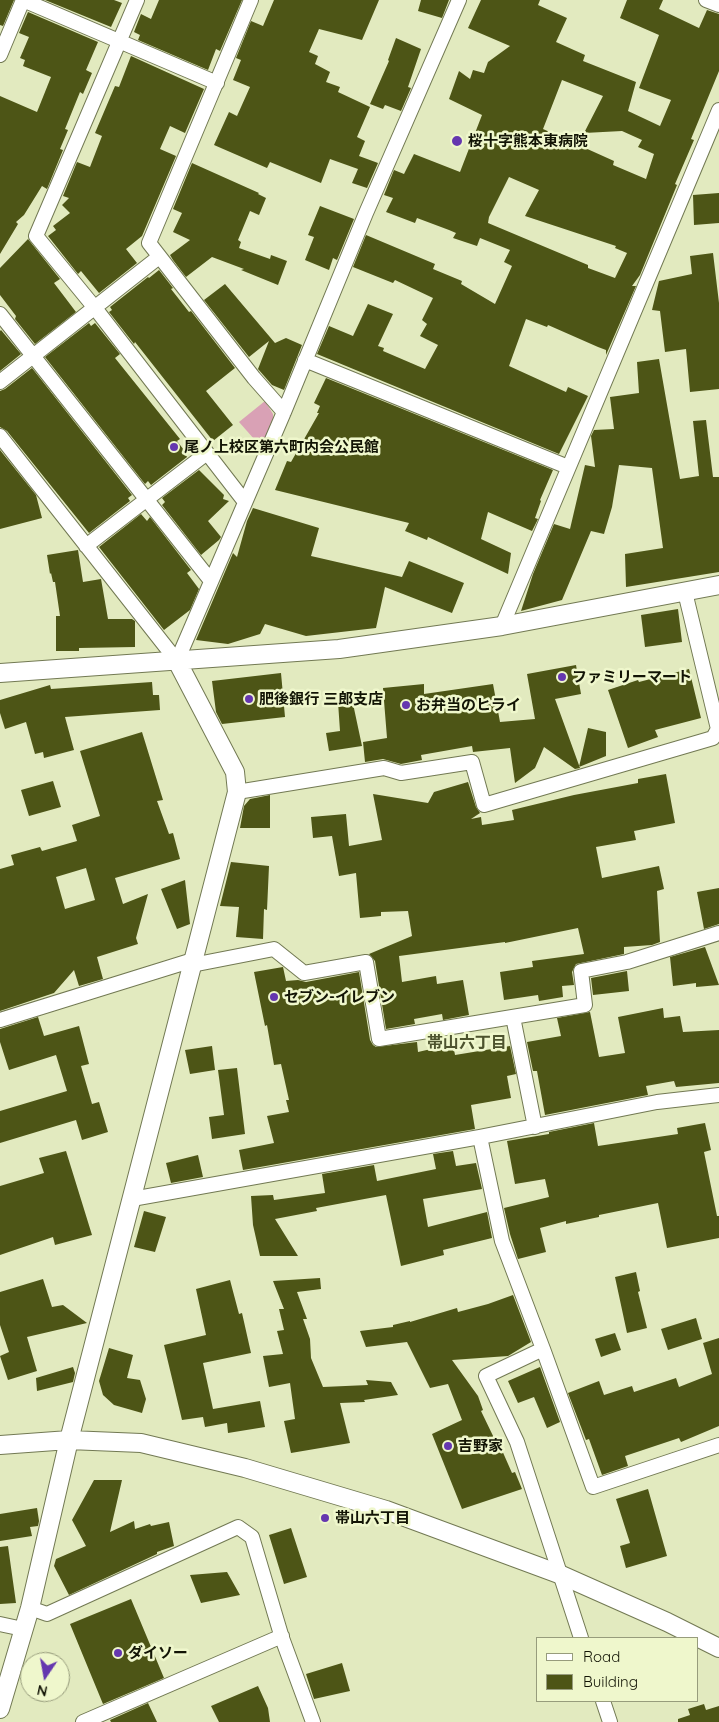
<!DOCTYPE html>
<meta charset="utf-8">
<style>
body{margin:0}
#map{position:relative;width:719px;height:1722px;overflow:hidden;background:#e2eabf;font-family:Quicksand,sans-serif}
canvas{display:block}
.legend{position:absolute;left:536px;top:1637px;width:162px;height:65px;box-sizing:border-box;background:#eff7cc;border:1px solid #979c7c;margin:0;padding:6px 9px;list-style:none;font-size:15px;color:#121405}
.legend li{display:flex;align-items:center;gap:10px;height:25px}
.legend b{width:25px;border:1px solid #979c7c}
.north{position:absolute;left:20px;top:1652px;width:50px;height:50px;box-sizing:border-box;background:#eff7cc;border:1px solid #979c7c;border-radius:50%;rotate:192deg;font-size:14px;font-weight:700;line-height:20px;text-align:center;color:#121405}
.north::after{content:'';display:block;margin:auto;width:18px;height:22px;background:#6537af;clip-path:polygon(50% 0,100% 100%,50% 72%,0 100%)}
</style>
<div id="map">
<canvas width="719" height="1722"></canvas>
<ul class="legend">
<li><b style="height:6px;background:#fff"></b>Road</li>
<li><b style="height:14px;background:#4d5516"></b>Building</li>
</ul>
<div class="north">N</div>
</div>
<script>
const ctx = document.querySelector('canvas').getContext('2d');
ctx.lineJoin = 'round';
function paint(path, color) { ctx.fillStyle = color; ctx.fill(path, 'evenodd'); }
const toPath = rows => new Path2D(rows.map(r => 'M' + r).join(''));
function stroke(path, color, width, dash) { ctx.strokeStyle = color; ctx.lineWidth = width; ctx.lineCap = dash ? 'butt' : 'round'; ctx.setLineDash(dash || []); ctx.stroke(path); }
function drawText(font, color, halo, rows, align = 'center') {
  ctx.font = font + ' Quicksand,"Noto Sans JP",sans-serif'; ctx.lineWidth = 5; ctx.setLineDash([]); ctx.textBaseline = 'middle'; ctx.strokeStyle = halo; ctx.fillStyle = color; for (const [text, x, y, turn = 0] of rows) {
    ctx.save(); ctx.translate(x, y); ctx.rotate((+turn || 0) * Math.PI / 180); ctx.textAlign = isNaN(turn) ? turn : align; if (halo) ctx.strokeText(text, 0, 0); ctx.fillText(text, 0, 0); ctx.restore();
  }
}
paint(toPath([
 [265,401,273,414,273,421,262,448,239,422]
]), '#d9a1b5');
paint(toPath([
 [0,0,14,0,3,26,0,25],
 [45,0,114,0,122,3,111,27],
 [159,0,242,0,220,51,216,49,208,70,138,40,140,35,134,32,141,14,151,19],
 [274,0,379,0,362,40,319,29,309,52,318,56,315,64,330,72,326,82,340,87,338,92,370,107,357,137,365,141,359,156,378,163,367,188,352,183,358,169,330,159,321,183,270,162,267,168,214,145,229,112,237,116,250,87,233,80,241,60,236,58,251,21,263,26],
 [421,0,449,0,442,18,418,11],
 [481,0,540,0,538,5,567,18,556,42,585,55,583,61,636,82,628,111,660,126,671,100,639,88,659,35,620,18,627,0,663,0,659,9,699,28,707,10,719,14,719,71,691,139,694,140,675,184,677,185,640,275,632,286,636,286,606,355,606,350,598,347,548,325,547,327,526,319,509,366,566,392,568,387,588,396,559,454,317,354,329,326,353,336,368,304,393,314,378,346,384,348,383,351,425,369,438,345,420,336,427,324,422,320,433,298,395,280,393,283,353,267,366,235,435,264,433,269,462,281,461,284,495,304,512,266,504,262,510,250,480,238,477,246,453,238,456,233,449,230,417,218,415,223,386,212,393,198,384,195,394,170,404,174,414,154,460,172,482,115,449,99,459,71,470,79,473,70,484,73,488,62,510,46,468,28],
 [562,80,603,96,584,133,622,131,642,140,638,147,654,154,646,179,613,165,614,161,543,129],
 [509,177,539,190,525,216,616,246,615,248,627,253,615,278,588,268,588,265,488,223,489,217],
 [28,12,98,42,86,70,92,73,83,94,80,92,65,129,68,130,60,149,63,150,47,189,42,186,24,215,16,222,18,224,0,254,0,96,37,112,51,77,23,66,25,60,20,58,29,37,19,33],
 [396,38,421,49,408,87,411,88,401,111,385,105,383,109,370,104,389,61,388,60],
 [131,56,204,89,185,133,170,126,160,149,176,156,142,236,126,249,137,263,99,293,81,271,78,274,48,236,56,230,53,226,70,213,62,205,69,198,63,196,77,162,90,167,102,136,95,133,115,86,119,87],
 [192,163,259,193,258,194,266,198,259,215,250,211,238,240,241,242,239,248,270,259,271,255,287,261,278,285,241,270,244,269,212,257,186,277,173,260,170,255,190,240,173,232,182,213,173,209],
 [719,193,719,223,694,225,693,195],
 [320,206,354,219,337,260,333,258,329,270,305,260,314,237,308,235],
 [28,239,60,279,54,283,76,312,35,344,15,319,16,316,0,295,0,268],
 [713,253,719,303,719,389,690,392,686,349,665,352,660,311,652,310,659,281,692,274,690,256],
 [159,270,173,288,171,289,189,312,191,311,235,368,206,391,233,425,213,441,135,342,134,344,109,312,112,310,110,307,148,277,149,278],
 [225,284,275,343,286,338,302,345,284,390,272,385,258,369,269,341,249,357,204,300],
 [89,323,91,326,95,323,120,354,115,358,180,439,177,441,187,454,186,455,187,457,151,485,148,481,145,484,45,357],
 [1,330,21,354,0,371,0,331],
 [659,359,680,479,699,476,693,421,706,420,713,477,719,477,719,572,626,587,625,554,663,548,652,468,619,465,612,507,604,534,591,531,562,600,521,611,533,574,554,524,570,529,585,465,595,467,591,436,594,430,614,429,610,397,639,393,637,362],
 [32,368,132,495,128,498,130,501,89,533,7,431,0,427,0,391,5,389],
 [326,378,553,470,540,500,541,501,535,518,538,519,532,531,488,512,481,539,511,553,508,574,428,537,427,540,405,531,409,523,275,490,287,461,291,462,319,413,317,413,320,406,314,403],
 [0,450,36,495,42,518,0,529],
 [199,470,224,495,223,499,229,501,208,521,221,537,219,540,201,555,162,505,165,502,162,498],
 [253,508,319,528,311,556,402,577,409,561,464,583,452,613,385,587,376,628,306,636,265,624,260,634,228,644,196,640,233,553,237,557,247,521],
 [141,514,147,521,150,517,191,570,187,573,199,589,190,610,164,630,99,547],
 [78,550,83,582,101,579,108,619,132,619,135,621,135,647,79,648,79,651,56,651,56,616,60,616,55,582,53,582,51,573,50,574,47,555],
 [678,609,682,642,645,647,641,615],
 [576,665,581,694,555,699,580,768,575,769,544,747,535,768,515,783,510,748,473,752,472,746,421,755,422,760,401,764,383,759,365,762,363,742,387,738,383,688,424,684,424,694,493,684,500,722,535,719,527,674],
 [689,669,701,718,655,730,658,737,628,748,608,690,638,680,639,682],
 [281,673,285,717,222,724,216,712,212,681],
 [152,682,153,695,159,695,160,710,65,717,74,750,44,758,43,752,35,754,26,722,5,729,0,713,0,700,50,685,51,689],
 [352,699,362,746,329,751,326,733,340,731,338,702],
 [588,728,606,732,606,756,579,767],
 [142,732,163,800,157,801,169,834,173,833,180,859,115,878,123,904,148,894,136,938,138,944,97,957,103,979,79,986,74,970,54,993,0,1011,0,869,14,865,11,855,40,847,42,851,77,841,72,825,100,816,80,751],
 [86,868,95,900,65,909,56,877],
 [666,774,675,823,634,831,636,840,596,847,602,878,659,866,664,889,657,891,660,942,652,945,624,947,624,954,576,964,572,972,574,985,562,986,563,997,539,1001,538,995,504,1000,500,972,533,967,532,961,584,954,578,928,505,943,505,942,399,956,402,982,436,976,437,984,463,980,469,1015,443,1020,442,1014,414,1019,415,1024,386,1029,375,961,369,954,412,936,408,911,381,912,381,916,360,918,356,873,339,876,332,836,313,838,311,817,346,814,349,846,382,840,373,794,428,803,434,792,468,782,476,807,480,813,471,819,481,817,482,825,514,820,512,810,574,795,638,783,638,779],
 [53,781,61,807,29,816,21,790],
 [270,795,270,828,240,828,244,806,250,799],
 [231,862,269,866,267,910,264,909,263,939,236,937,239,907,220,906],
 [185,880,190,924,177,929,161,889],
 [719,888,719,924,704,929,697,892],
 [705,947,719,985,696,987,696,983,673,986,670,957],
 [283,967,286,981,298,980,306,982,359,972,370,1040,373,1045,376,1047,417,1042,418,1052,453,1044,455,1055,510,1046,516,1074,507,1076,511,1098,471,1105,475,1129,243,1170,239,1150,274,1143,267,1116,289,1112,286,1100,289,1100,281,1064,274,1065,267,1025,265,1026,254,972],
 [627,971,629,991,593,995,591,978],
 [663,1008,664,1018,680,1016,683,1032,719,1030,719,1083,676,1087,674,1081,646,1086,648,1095,545,1115,537,1071,533,1071,527,1042,561,1036,557,1018,590,1012,599,1057,625,1053,618,1017],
 [38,1017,44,1036,79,1026,89,1064,81,1066,92,1104,99,1102,108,1132,82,1140,76,1120,0,1143,0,1111,67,1091,56,1055,9,1070,0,1042,0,1029],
 [212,1046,215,1070,190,1074,185,1050],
 [237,1068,245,1134,212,1139,209,1117,224,1115,218,1070],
 [594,1123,598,1146,678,1134,677,1128,705,1123,711,1150,704,1152,717,1216,719,1216,719,1238,667,1248,658,1203,599,1215,599,1217,566,1224,566,1221,540,1228,546,1252,518,1259,510,1234,504,1208,549,1197,545,1179,515,1184,507,1141,549,1134,549,1132],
 [66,1151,92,1235,55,1245,53,1237,0,1255,0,1186,44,1173,39,1158],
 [453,1151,456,1166,476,1163,482,1189,423,1199,428,1227,487,1212,492,1238,443,1250,444,1255,401,1266,386,1195,316,1208,317,1211,275,1219,298,1256,260,1256,253,1225,251,1196,273,1195,274,1200,325,1193,322,1174,374,1165,377,1181,436,1169,433,1154],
 [198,1155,203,1177,171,1183,166,1163],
 [144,1211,166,1217,155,1252,134,1247],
 [636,1272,640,1291,638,1292,647,1328,627,1333,615,1277],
 [320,1278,321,1289,297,1292,307,1319,303,1319,310,1339,311,1358,323,1387,368,1385,366,1380,391,1382,398,1395,364,1400,365,1402,340,1403,350,1443,291,1453,284,1421,295,1419,290,1383,269,1387,263,1356,283,1354,277,1331,284,1330,279,1309,284,1309,273,1281],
 [43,1279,52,1307,63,1305,87,1323,27,1337,37,1371,8,1380,0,1356,9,1352,0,1325,0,1292],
 [230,1280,239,1314,242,1313,251,1353,203,1363,213,1409,260,1401,265,1427,228,1433,227,1423,205,1427,203,1417,182,1420,164,1345,206,1335,196,1289],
 [513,1295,531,1342,508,1356,452,1360,478,1396,483,1410,481,1411,495,1440,497,1439,512,1473,515,1472,522,1489,462,1509,432,1434,462,1420,448,1384,430,1388,407,1342,366,1347,360,1331,393,1327,393,1325,410,1321,410,1322,457,1308,458,1312,488,1304],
 [696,1318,702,1339,668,1350,661,1329],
 [615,1333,621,1350,601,1357,595,1339],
 [719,1338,719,1426,681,1442,679,1438,625,1456,628,1466,602,1475,589,1439,586,1440,568,1393,599,1381,604,1395,632,1386,634,1392,676,1378,679,1387,712,1374,703,1343],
 [109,1348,133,1355,127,1378,140,1380,146,1399,142,1413,114,1405,103,1395,99,1381],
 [73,1367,75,1373,73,1382,37,1391,36,1378],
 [540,1367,560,1422,547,1428,534,1397,518,1403,508,1381],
 [94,1480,122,1480,110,1532,134,1521,135,1529,150,1524,151,1526,169,1522,174,1546,157,1552,157,1554,69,1595,54,1566,56,1559,86,1546,72,1520],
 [648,1489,667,1556,626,1568,620,1546,630,1543,616,1499],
 [37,1508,39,1521,38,1526,30,1527,32,1536,0,1541,0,1514],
 [291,1528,307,1577,284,1584,269,1535],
 [8,1546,16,1603,0,1604,0,1547],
 [227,1572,240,1595,201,1603,190,1575],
 [131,1599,164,1678,103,1704,70,1624],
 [342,1663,350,1691,314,1699,306,1674],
 [258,1686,268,1708,270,1722,219,1722,211,1706],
 [148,1703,157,1722,111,1722,110,1720],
 [704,1704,706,1710,719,1706,719,1722,678,1722,678,1719,690,1715,688,1709]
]), '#4d5516');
const minor = toPath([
 [23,0,217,83],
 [137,0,36,236,95,308,245,502],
 [251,0,149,243,254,378,284,412],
 [706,0,719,5],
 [0,55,23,0],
 [0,314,211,581],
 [305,360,568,467],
 [0,382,159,257],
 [0,436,177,661,284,412,366,213,459,0],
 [86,546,207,453],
 [502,626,719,110],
 [237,792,384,768,401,773,472,762,484,805,713,738,718,729,685,592],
 [192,965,274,949,304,973,366,962,379,1039,585,1005,581,971,627,962,719,933],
 [513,1017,535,1127],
 [0,1020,193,960],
 [480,1137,502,1241,543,1349,486,1376,517,1442,581,1638],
 [132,1199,480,1137,657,1102,719,1095],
 [543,1349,593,1487,719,1445],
 [30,1608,47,1614,238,1527,252,1537,282,1638,313,1722],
 [0,1624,23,1629],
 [603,1701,610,1722],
 [83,1722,282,1636]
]);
const tertiary = toPath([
 [0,673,339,649,502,626,719,585],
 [0,1445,69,1440,141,1443,245,1468,386,1510,559,1574,667,1622,719,1648],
 [0,1709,30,1608,69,1440,237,792,235,772,177,661]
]);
stroke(minor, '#727953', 16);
stroke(tertiary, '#727953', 20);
stroke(minor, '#fff', 14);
stroke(tertiary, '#fff', 18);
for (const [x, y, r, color] of [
 [457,141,6,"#6537af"],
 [174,447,5,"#6537af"],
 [562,677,5,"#6537af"],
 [249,699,5,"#6537af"],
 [406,705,5,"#6537af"],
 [274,997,5,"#6537af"],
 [448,1446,5,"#6537af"],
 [325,1518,5,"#6537af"],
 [118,1653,5,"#6537af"]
]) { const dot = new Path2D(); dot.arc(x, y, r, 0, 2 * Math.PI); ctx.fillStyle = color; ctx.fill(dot); stroke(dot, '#eff7cc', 2); }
drawText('bold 15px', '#121405', '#eff7cc', [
 ["桜十字熊本東病院",468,141],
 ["尾ノ上校区第六町内会公民館",184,447],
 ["ファミリーマート",572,677],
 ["肥後銀行 三郎支店",259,699],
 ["お弁当のヒライ",416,705],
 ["セブン-イレブン",284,997],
 ["吉野家",458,1446],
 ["帯山六丁目",335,1518],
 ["ダイソー",128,1653]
], 'left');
drawText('bold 16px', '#4d532e', '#eff7cc', [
 ["帯山六丁目",467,1043]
]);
</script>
